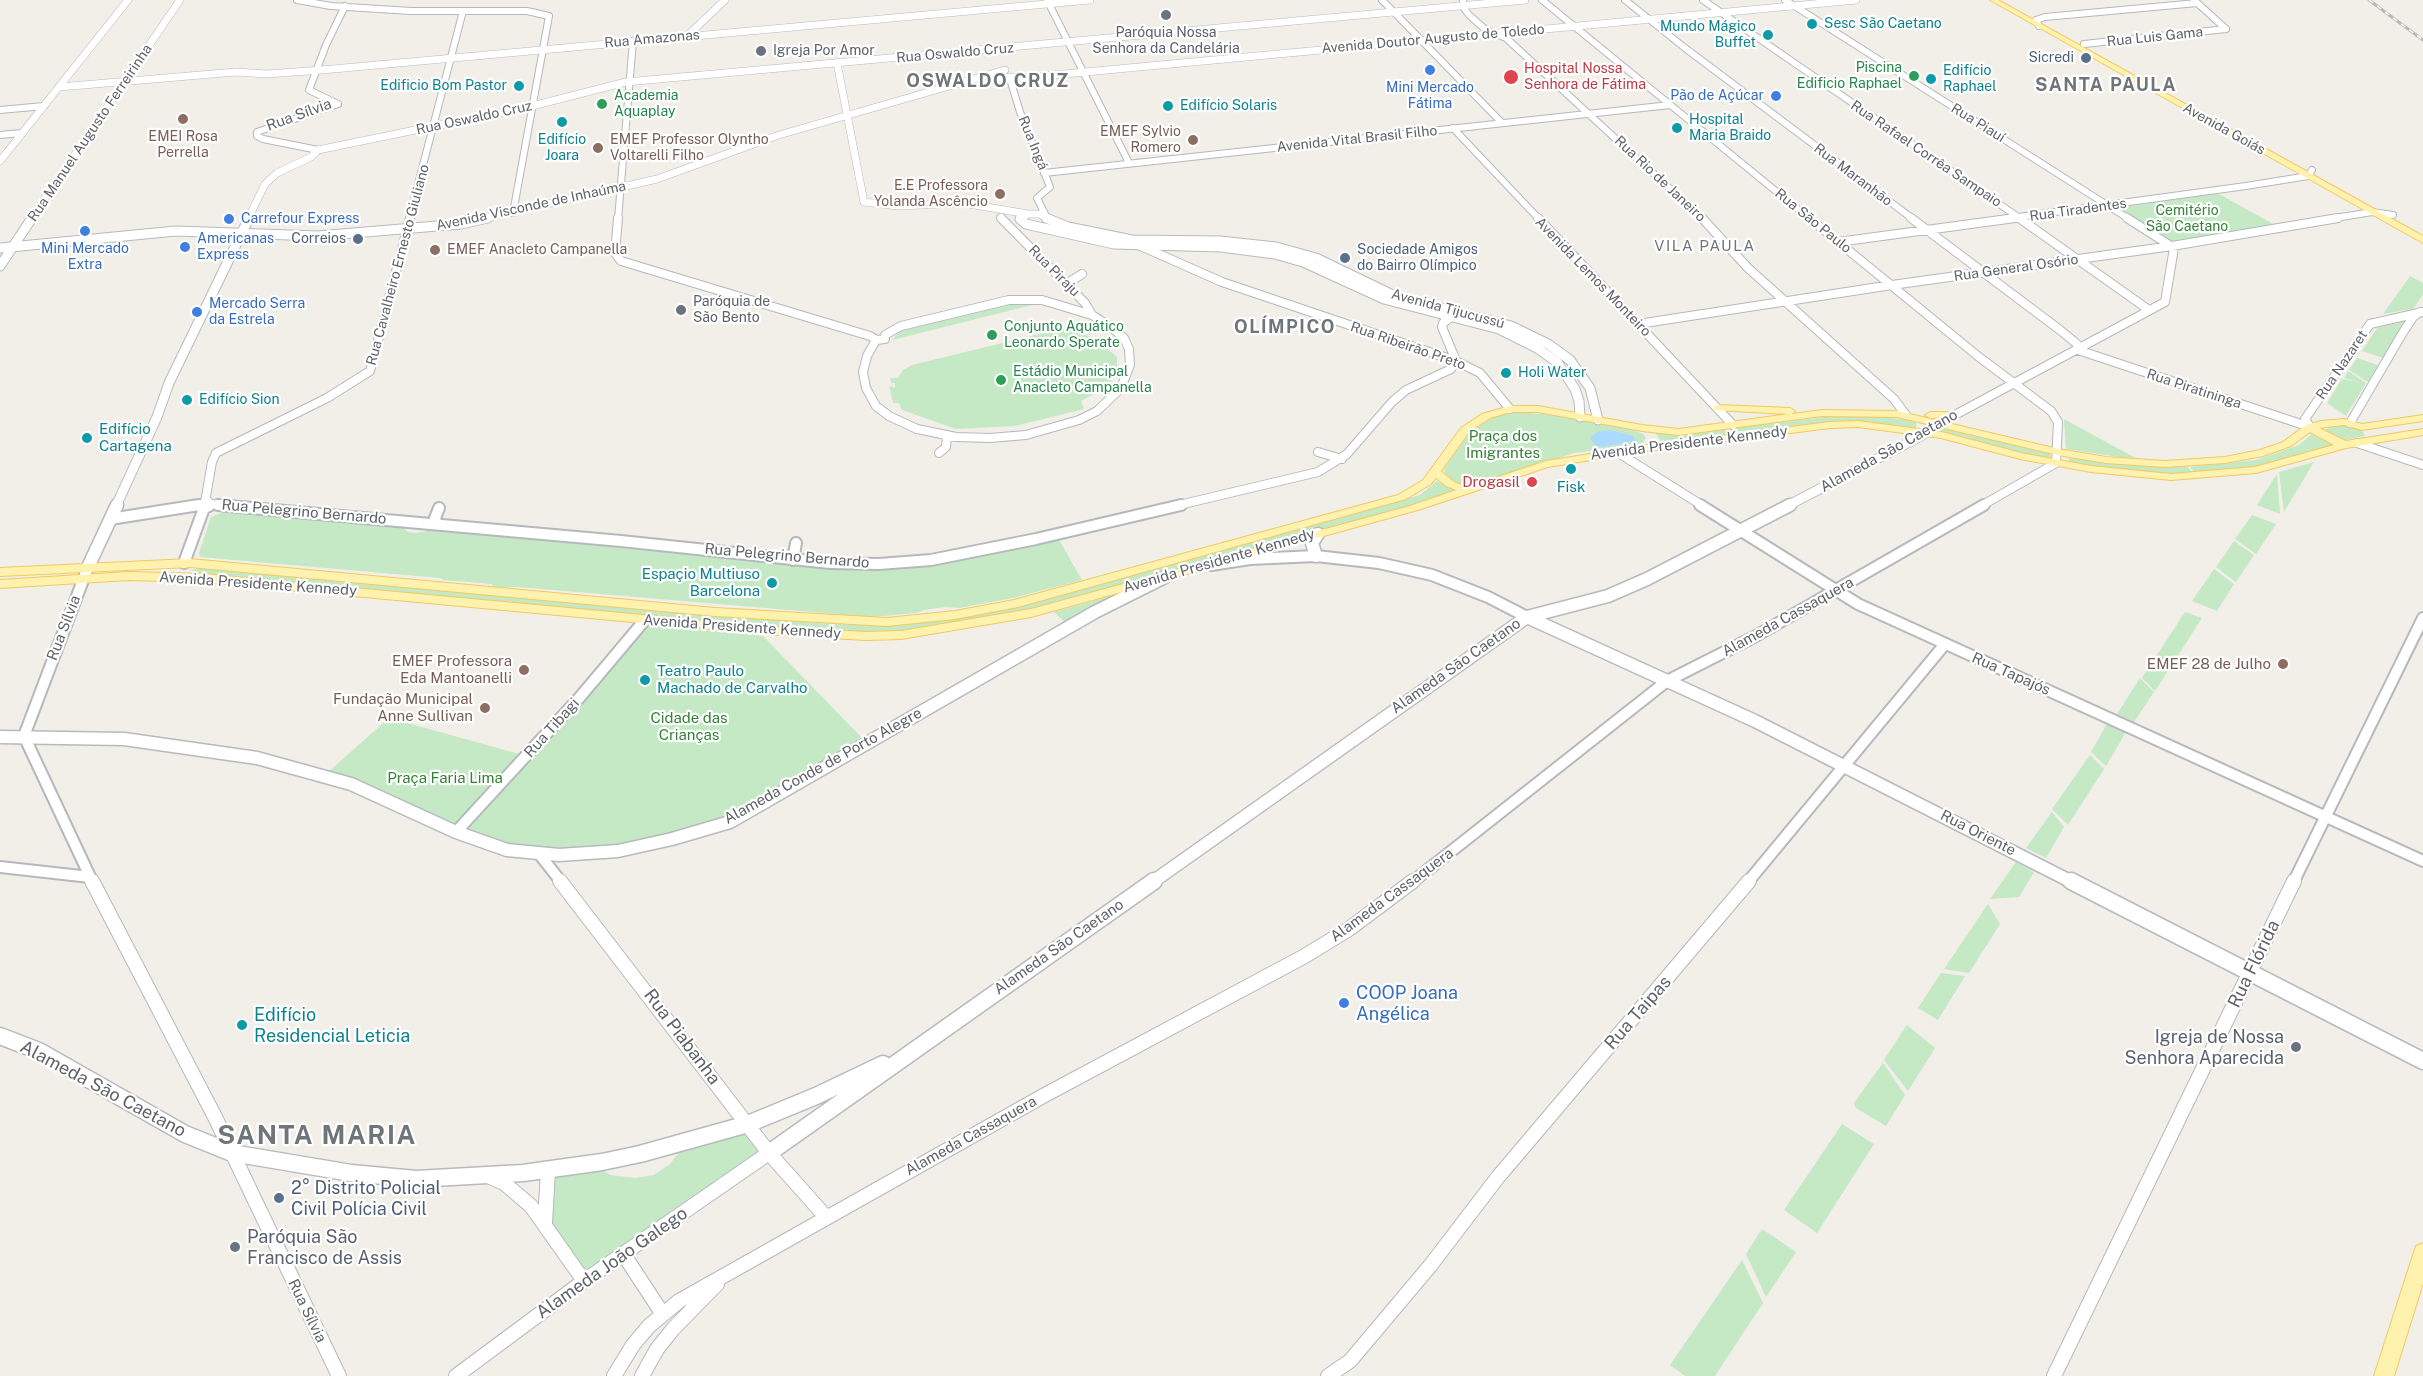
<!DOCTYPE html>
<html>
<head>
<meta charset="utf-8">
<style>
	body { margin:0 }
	canvas { display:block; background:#f1efe8 }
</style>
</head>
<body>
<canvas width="2423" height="1376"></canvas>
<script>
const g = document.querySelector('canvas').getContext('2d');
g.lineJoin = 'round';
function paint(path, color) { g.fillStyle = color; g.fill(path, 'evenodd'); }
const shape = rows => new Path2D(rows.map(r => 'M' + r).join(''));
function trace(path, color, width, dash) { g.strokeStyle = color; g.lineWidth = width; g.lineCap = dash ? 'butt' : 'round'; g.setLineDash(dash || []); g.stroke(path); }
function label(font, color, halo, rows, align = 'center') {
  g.font = font + ' "Public Sans",sans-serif'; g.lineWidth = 4.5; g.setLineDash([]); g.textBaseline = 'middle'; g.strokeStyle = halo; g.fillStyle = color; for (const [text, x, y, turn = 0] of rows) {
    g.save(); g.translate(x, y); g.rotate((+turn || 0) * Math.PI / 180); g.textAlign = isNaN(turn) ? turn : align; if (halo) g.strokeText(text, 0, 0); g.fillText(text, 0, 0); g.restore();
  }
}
paint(shape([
	[2217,193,2277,226,2173,243,2118,208],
	[2410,276,2423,283,2423,295,2413,309,2383,314],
	[1011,301,1036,304,892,340,905,326],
	[2406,321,2383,358,2362,351,2377,328],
	[1060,329,1077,331,1097,340,1117,357,1117,369,1109,386,1081,401,1084,409,1015,426,956,429,911,413,902,410,899,403,893,403,889,386,895,388,895,383,891,383,890,378,898,378,903,370,912,365],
	[2357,358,2378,365,2368,382,2349,370],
	[2348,371,2366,383,2346,416,2327,403,2342,379,2362,383,2344,378],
	[1517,412,1554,415,1632,430,1643,434,1646,438,1642,444,1574,453,1478,485,1459,484,1446,476,1444,469,1470,432,1478,424,1502,414],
	[1842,415,1875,416,1916,421,1916,428,1853,420,1659,445,1660,440,1654,431,1684,434],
	[2064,419,2139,460,2066,449],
	[2347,425,2362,430,2365,436,2344,440,2335,438,2324,431,2330,427],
	[1941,426,2050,454,2051,461,1937,432],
	[2312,434,2334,446,2261,467,2196,474,2190,467,2256,460,2299,445],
	[2069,458,2114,464,2188,467,2193,474,2169,474,2069,464],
	[2314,462,2284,512,2279,472],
	[2277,474,2280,514,2257,505],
	[1437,481,1455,491,1426,502,1012,616,871,634,832,632,836,623,873,626,932,620,1020,605,1420,495],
	[228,510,402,527,408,532,415,533,434,530,836,569,896,569,949,563,1059,540,1082,580,1013,598,959,608,946,607,924,610,916,613,872,617,518,587,494,588,492,584,444,580,440,578,200,557,199,553,211,517],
	[2252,515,2276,524,2256,554,2235,539],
	[2234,541,2254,555,2236,582,2216,567],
	[204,568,776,620,832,624,829,632,652,617,195,573,191,570],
	[2214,569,2234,584,2217,611,2192,601],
	[1133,590,1070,627,1054,612],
	[2185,612,2202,618,2155,691,2142,678],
	[648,625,763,636,863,739,743,810,710,823,633,846,534,852,462,832],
	[2140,678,2154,692,2134,722,2117,714],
	[389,718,523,755,457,831,327,773],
	[2107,724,2126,732,2106,766,2091,752],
	[2090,755,2104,769,2068,825,2052,809],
	[2052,812,2064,827,2046,858,2026,848],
	[2016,862,2034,872,2019,897,1990,899],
	[1988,904,2000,924,1969,973,1944,969],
	[1941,973,1965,976,1938,1020,1918,1008],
	[1907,1025,1935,1048,1908,1091,1884,1060],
	[1883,1063,1905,1095,1886,1126,1856,1108,1854,1103],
	[1842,1124,1874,1144,1817,1233,1784,1210],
	[746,1128,764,1152,585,1274,550,1224,551,1173,596,1165,610,1175,635,1178,654,1175,670,1164,684,1146],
	[1762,1229,1796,1252,1766,1297,1746,1254],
	[1742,1260,1763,1303,1715,1376,1685,1376,1670,1365]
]), '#c5e8c5');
paint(shape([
	[1609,430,1633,436,1636,441,1602,447,1595,445,1590,438,1598,432]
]), '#aadaff');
const tertiaryFar3 = shape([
	[297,0,331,6,411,11,527,11,549,16,513,213],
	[1047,0,1129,163],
	[1382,0,1502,123],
	[1463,0,1464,8,1469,15,1486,30,1506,38,1703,219],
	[1542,0,1810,219],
	[1625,0,1685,48,1913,219],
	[1703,0,2021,219],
	[1785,0,2129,219],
	[2194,0,2226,29],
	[2039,26,2036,20,2045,17,2197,3],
	[2084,44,2226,29],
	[1010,79,1020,112,1050,187,1037,198,1046,216],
	[338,104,309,90,326,45,345,6],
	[0,110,44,106],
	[1453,128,1539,219],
	[0,135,22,133],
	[318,150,263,139,257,136,257,132,338,104],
	[1044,173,1670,105],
	[1001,217,1002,219],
	[409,219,463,11],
	[618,219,633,41],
	[2004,219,2246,186,2308,176,2312,170],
	[2329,219,2372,212,2393,215]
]);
const tertiaryFar2 = shape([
	[618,218,615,253,621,261,870,336,876,340],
	[1001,218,1085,303,1092,315],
	[1538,218,1733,425],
	[1702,218,1748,268,1894,399,1906,415],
	[1809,218,1979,357,2051,411,2058,422,2056,463,1981,506],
	[1911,218,2060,330,2077,344,2078,350],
	[2019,218,2149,310],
	[1838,242,2015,218],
	[1134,243,1222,282,1456,361,1480,373,1510,409],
	[1066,284,1082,274],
	[1009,300,1042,300,1092,315,1112,328,1124,338,1129,349,1130,365,1121,388,1097,411,1079,420,1026,435,990,438,956,437,917,429,889,416,876,406,866,388,863,372,867,356,876,340,885,339,885,335,901,326,1009,300],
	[1451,317,1443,323,1442,327,1456,361],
	[1638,324,1892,285,2172,246,2338,218],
	[2078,350,2310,427],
	[1940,423,2165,302,2174,248,2127,218],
	[2350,423,2402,334,2413,317,2420,312],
	[2310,427,2305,419,2370,324,2423,312],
	[2357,443,2423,465],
	[1318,452,1342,459],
	[1617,452,1703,506],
	[939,453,946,447,947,436],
	[205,502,212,462,216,453,327,398,370,371,410,218],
	[192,506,199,505],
	[201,506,199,505,208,501,211,504,234,506],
	[1175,506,1318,472,1347,454,1392,402,1406,390,1451,369,1456,361]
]);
const tertiaryFar1 = shape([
	[200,505,204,508],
	[218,505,621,541,830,563,879,564,931,560,1036,539,1181,505],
	[1700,505,1858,604,2423,861],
	[110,519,199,505],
	[437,524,435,518,439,508],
	[793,560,796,543],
	[184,563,204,508,209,506],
	[1211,565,1250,559,1316,556,1379,563,1432,575,1488,597,1527,617],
	[88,567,24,736,93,883],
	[456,832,580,697,644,621],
	[540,855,562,883],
	[0,867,90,877],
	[1411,883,1667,681,1754,637,1984,505],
	[1747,883,1945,644],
	[2293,883,2423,618]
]);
const tertiary = shape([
	[92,881,215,1117,339,1376],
	[560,881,769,1153,826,1217],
	[488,1176,504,1183,531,1206,584,1281],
	[545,1223,548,1170],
	[624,1255,662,1313],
	[456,1376,584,1281,769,1153],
	[614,1376,633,1345,649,1326,679,1301,1043,1096,1303,957,1349,929,1413,881],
	[642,1376,657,1349,673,1329,717,1284],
	[1328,1376,1350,1361,1430,1266,1498,1177,1749,881],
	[2054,1376,2294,881]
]);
const secondaryFar3 = shape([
	[687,36,725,0],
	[837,63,864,202],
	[994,78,1032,77,1856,0],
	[59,87,236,72,267,74,322,70,1090,0],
	[0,161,128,0],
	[864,202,898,206,963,203,1028,214],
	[31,219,180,0],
	[248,219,265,184,277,173,311,157,318,150,532,106,626,82,1525,0],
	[482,219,657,179,779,135,1005,70],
	[1020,219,1028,214,1040,214,1048,219]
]);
const secondaryFar2 = shape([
	[1022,218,1020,219,1026,224,1114,244,1221,247,1275,254,1303,262,1384,299,1499,329,1537,348,1557,362,1575,389,1579,401,1580,417],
	[1046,218,1068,227,1132,240,1220,241,1276,247,1316,258,1397,297,1511,326,1548,344,1570,360,1590,388,1598,420],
	[0,248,176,231,318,236,461,224,488,218],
	[0,266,32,218],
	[116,506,157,417,169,383,249,218],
	[1787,506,1919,437,1940,423]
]);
const secondaryFar1 = shape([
	[1316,556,1312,543,1318,534],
	[88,567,117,505],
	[1527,617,1755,721,2074,883],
	[0,737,124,739,257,758,351,784,456,832,507,850,559,855,618,851,672,839,730,822,1095,612,1165,577],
	[1151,883,1527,617,1608,596,1647,579,1790,505]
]);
const secondary = shape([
	[2071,881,2423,1061],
	[0,1036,39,1051,185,1134,232,1153,351,1173,416,1179,523,1173,602,1162,640,1154,748,1124,816,1096,883,1064],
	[769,1153,1154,881]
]);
const primary = shape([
	[1990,0,1998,0,2423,236,2423,243,1990,0],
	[1718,405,1790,408,1795,411,1792,414,1822,410,1897,411,2058,449,2106,457,2165,461,2225,457,2260,450,2283,442,2306,425,2321,421,2344,419,2362,424,2423,415,2423,421,2362,430,2344,425,2319,428,2346,441,2423,429,2423,435,2346,448,2256,473,2171,480,2091,472,2020,459,1941,438,1858,427,1830,428,1647,451,1548,467,1418,510,1031,617,901,639,866,640,761,634,203,582,128,580,0,588,0,580,128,572,203,574,761,626,866,632,901,631,1031,609,1410,506,1456,490,1446,486,1436,478,1431,484,1406,499,1018,607,955,619,887,626,715,616,190,567,0,576,0,568,190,559,715,608,887,618,955,611,1014,600,1398,495,1423,480,1461,428,1482,414,1510,406,1538,406,1642,425,1679,429,1789,414,1714,410,1714,406,1718,405],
	[1511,412,1538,412,1642,431,1679,435,1822,416,1897,417,2058,455,2106,463,2165,467,2225,463,2263,456,2291,446,2310,432,2334,445,2255,467,2171,474,2091,466,2021,453,1942,432,1858,421,1830,422,1647,445,1546,461,1467,487,1454,482,1441,471,1469,432,1490,418,1511,412],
	[1955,412,1959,413,1959,417,1930,418,1925,415,1930,412,1955,412],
	[2423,1243,2423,1283,2394,1376,2374,1376,2414,1252,2416,1246,2423,1243]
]);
trace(tertiaryFar3, '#b5b8bc', 8);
trace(tertiaryFar2, '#b5b8bc', 10);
trace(tertiaryFar1, '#b5b8bc', 14);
trace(tertiary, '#b5b8bc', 16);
trace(secondaryFar3, '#b6babf', 8);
trace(secondaryFar2, '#b6babf', 11);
trace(secondaryFar1, '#b6babf', 15);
trace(secondary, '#b6babf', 19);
trace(primary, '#f2c960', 2);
trace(tertiaryFar3, '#fff', 6);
trace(tertiaryFar2, '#fff', 8);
trace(tertiaryFar1, '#fff', 10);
trace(tertiary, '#fff', 14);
trace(secondaryFar3, '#fff', 7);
trace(secondaryFar2, '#fff', 9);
trace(secondaryFar1, '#fff', 12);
trace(secondary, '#fff', 16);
paint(primary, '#fff2af');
const rail = shape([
	[2369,0,2423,40]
]);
trace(rail, '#b6b7b8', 3);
trace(rail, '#fff', 1.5, [5]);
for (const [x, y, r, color] of [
	[1166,15,6,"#6b7280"],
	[1812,24,6,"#0f9aa8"],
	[1768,35,6,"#0f9aa8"],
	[761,51,6,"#6b7280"],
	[2086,58,6,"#5c6f8a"],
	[1430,70,6,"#3f7fe0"],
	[1914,76,6,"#2e9e5b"],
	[1511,77,8,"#e0444e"],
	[1931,79,6,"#0f9aa8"],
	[519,86,6,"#0f9aa8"],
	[1776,96,6,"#3f7fe0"],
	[602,104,6,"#2e9e5b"],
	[1168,106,6,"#0f9aa8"],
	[183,119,6,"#8d6e63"],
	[562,122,6,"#0f9aa8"],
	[1677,128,6,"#0f9aa8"],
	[1193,140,6,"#8d6e63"],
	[598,148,6,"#8d6e63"],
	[1000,194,6,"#8d6e63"],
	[229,219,6,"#3f7fe0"],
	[85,231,6,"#3f7fe0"],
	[358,239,6,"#5c6f8a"],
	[185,247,6,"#3f7fe0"],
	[435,250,6,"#8d6e63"],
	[1345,258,6,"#5c6f8a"],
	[681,310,6,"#6b7280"],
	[197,312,6,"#3f7fe0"],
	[992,335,6,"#2e9e5b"],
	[1506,373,6,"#0f9aa8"],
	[1001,380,6,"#2e9e5b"],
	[187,400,6,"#0f9aa8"],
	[87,438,6,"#0f9aa8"],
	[1571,469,6,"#0f9aa8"],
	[1532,482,6,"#e0444e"],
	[772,583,6,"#0f9aa8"],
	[2283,664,6,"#8d6e63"],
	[524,670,6,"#8d6e63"],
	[645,680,6,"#0f9aa8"],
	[485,708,6,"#8d6e63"],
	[1344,1003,6,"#3f7fe0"],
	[242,1025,6,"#0f9aa8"],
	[2296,1047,6,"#6b7280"],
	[279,1198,6,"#5c6f8a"],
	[235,1247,6,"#6b7280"]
]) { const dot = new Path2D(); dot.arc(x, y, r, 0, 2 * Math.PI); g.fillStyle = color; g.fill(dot); trace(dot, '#fff', 2); }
label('14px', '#0d838f', '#fff', [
	["Sesc São Caetano",1824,24],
	["Mundo Mágico",1756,27,"right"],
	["Buffet",1756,43,"right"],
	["Edifício",1943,71],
	["Raphael",1943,87],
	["Edificio Bom Pastor",507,86,"right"],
	["Edifício Solaris",1180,106],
	["Hospital",1689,120],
	["Maria Braido",1689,136],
	["Edifício",562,140,"center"],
	["Joara",562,156,"center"],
	["Holi Water",1518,373],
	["Edifício Sion",199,400]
], 'left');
label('14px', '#5b616d', '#fff', [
	["Paróquia Nossa",1166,33,"center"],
	["Senhora da Candelária",1166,49,"center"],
	["Igreja Por Amor",773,51],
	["Paróquia de",693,302],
	["São Bento",693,318]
], 'left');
label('14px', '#5f6368', '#fff', [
	["Rua Luis Gama",2155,37,-6],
	["Rua Amazonas",652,39,-5],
	["Avenida Doutor Augusto de Toledo",1433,39,-5],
	["Rua Oswaldo Cruz",955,53,-5],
	["Rua Oswaldo Cruz",474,118,-12],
	["Rua Piauí",1978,123,32],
	["Avenida Goiás",2224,129,29],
	["Rua Manuel Augusto Ferreirinha",90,133,-56],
	["Avenida Vital Brasil Filho",1357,139,-6],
	["Rua Ingá",1033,143,68],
	["Rua Rafael Corrêa Sampaio",1926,154,34],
	["Rua Maranhão",1853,175,37],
	["Rua Rio de Janeiro",1660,179,43],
	["Avenida Visconde de Inhaúma",531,206,-12],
	["Rua Tiradentes",2078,210,-8],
	["Rua São Paulo",1813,221,39],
	["Rua Cavalheiro Ernesto Giuliano",398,265,-75],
	["Rua General Osório",2016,268,-8],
	["Rua Piraju",1054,271,45],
	["Avenida Lemos Monteiro",1593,277,46],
	["Avenida Tijucussú",1448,309,15],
	["Rua Ribeirão Preto",1408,346,19],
	["Rua Nazaret",2342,365,-56],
	["Rua Piratininga",2194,389,18]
]);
label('14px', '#4e5e75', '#fff', [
	["Sicredi",2074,58],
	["Correios",346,239],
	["Sociedade Amigos",1357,250,"left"],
	["do Bairro Olímpico",1357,266,"left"]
], 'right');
label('14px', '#27864d', '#fff', [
	["Piscina",1902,68,"right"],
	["Edificio Raphael",1902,84,"right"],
	["Academia",614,96],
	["Aquaplay",614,112],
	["Conjunto Aquático",1004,327],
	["Leonardo Sperate",1004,343],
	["Estádio Municipal",1013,372],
	["Anacleto Campanella",1013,388]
], 'left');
label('14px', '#be3a42', '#fff', [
	["Hospital Nossa",1524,69],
	["Senhora de Fátima",1524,85]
], 'left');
label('14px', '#366cbe', '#fff', [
	["Mini Mercado",1430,88,"center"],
	["Fátima",1430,104,"center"],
	["Pão de Açúcar",1764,96,"right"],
	["Carrefour Express",241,219],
	["Americanas",197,239],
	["Express",197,255],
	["Mini Mercado",85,249,"center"],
	["Extra",85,265,"center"],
	["Mercado Serra",209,304],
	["da Estrela",209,320]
], 'left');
label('14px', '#785e54', '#fff', [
	["EMEF Sylvio",1181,132],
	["Romero",1181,148],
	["EMEI Rosa",183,137,"center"],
	["Perrella",183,153,"center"],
	["EMEF Professor Olyntho",610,140,"left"],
	["Voltarelli Filho",610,156,"left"],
	["E.E Professora",988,186],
	["Yolanda Ascêncio",988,202],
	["EMEF Anacleto Campanella",447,250,"left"]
], 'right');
label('14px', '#348238', '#fff', [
	["Cemitério",2187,211],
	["São Caetano",2187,227]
]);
label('15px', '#5f6368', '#fff', [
	["Rua Sílvia",299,115,-20],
	["Avenida Presidente Kennedy",1689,443,-7],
	["Alameda São Caetano",1889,451,-29],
	["Rua Pelegrino Bernardo",304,512,5],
	["Rua Pelegrino Bernardo",787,556,5],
	["Avenida Presidente Kennedy",1219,561,-16],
	["Avenida Presidente Kennedy",258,584,4],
	["Alameda Cassaquera",1788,617,-29],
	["Avenida Presidente Kennedy",742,627,4],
	["Rua Sílvia",64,628,-69],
	["Alameda São Caetano",1456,666,-35],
	["Rua Tapajós",2011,674,24],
	["Rua Tibagi",552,728,-48],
	["Alameda Conde de Porto Alegre",823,766,-29],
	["Rua Oriente",1978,833,27],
	["Alameda Cassaquera",1392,895,-36],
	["Alameda São Caetano",1059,947,-35],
	["Alameda Cassaquera",971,1136,-29],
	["Rua Sílvia",307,1311,64]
]);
g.letterSpacing = '1.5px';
label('15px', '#70757a', '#fff', [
	["VILA PAULA",1705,246]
]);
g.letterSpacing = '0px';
label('15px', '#0d838f', '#fff', [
	["Edifício",99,429],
	["Cartagena",99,446],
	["Fisk",1571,487,"center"],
	["Espaçio Multiuso",760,574,"right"],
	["Barcelona",760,591,"right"],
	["Teatro Paulo",657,671],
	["Machado de Carvalho",657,688]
], 'left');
label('15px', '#348238', '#fff', [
	["Praça dos",1503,436],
	["Imigrantes",1503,453],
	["Cidade das",689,718],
	["Crianças",689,735],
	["Praça Faria Lima",445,778]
]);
label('15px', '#be3a42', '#fff', [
	["Drogasil",1520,482]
], 'right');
label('15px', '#785e54', '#fff', [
	["EMEF Professora",512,661],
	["Eda Mantoanelli",512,678],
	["EMEF 28 de Julho",2271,664],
	["Fundação Municipal",473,699],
	["Anne Sullivan",473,716]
], 'right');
g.letterSpacing = '1.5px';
label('bold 18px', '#70757a', '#fff', [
	["OSWALDO CRUZ",988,81],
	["SANTA PAULA",2106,85],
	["OLÍMPICO",1285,327]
]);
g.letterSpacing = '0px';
label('18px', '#5f6368', '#fff', [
	["Rua Flórida",2254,964,-64],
	["Rua Taipas",1638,1013,-49],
	["Rua Piabanha",682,1037,53],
	["Alameda São Caetano",103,1089,28],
	["Alameda João Galego",612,1263,-35]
]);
label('18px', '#366cbe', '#fff', [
	["COOP Joana",1356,993],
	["Angélica",1356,1014]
], 'left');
label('18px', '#0d838f', '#fff', [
	["Edifício",254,1015],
	["Residencial Leticia",254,1036]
], 'left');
label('18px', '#5b616d', '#fff', [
	["Igreja de Nossa",2284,1037],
	["Senhora Aparecida",2284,1058],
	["Paróquia São",247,1237,"left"],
	["Francisco de Assis",247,1258,"left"]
], 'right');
label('18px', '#4e5e75', '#fff', [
	["2° Distrito Policial",291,1188],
	["Civil Polícia Civil",291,1209]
], 'left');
g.letterSpacing = '1.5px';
label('bold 26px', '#70757a', '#fff', [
	["SANTA MARIA",317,1136]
]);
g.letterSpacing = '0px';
</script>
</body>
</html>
